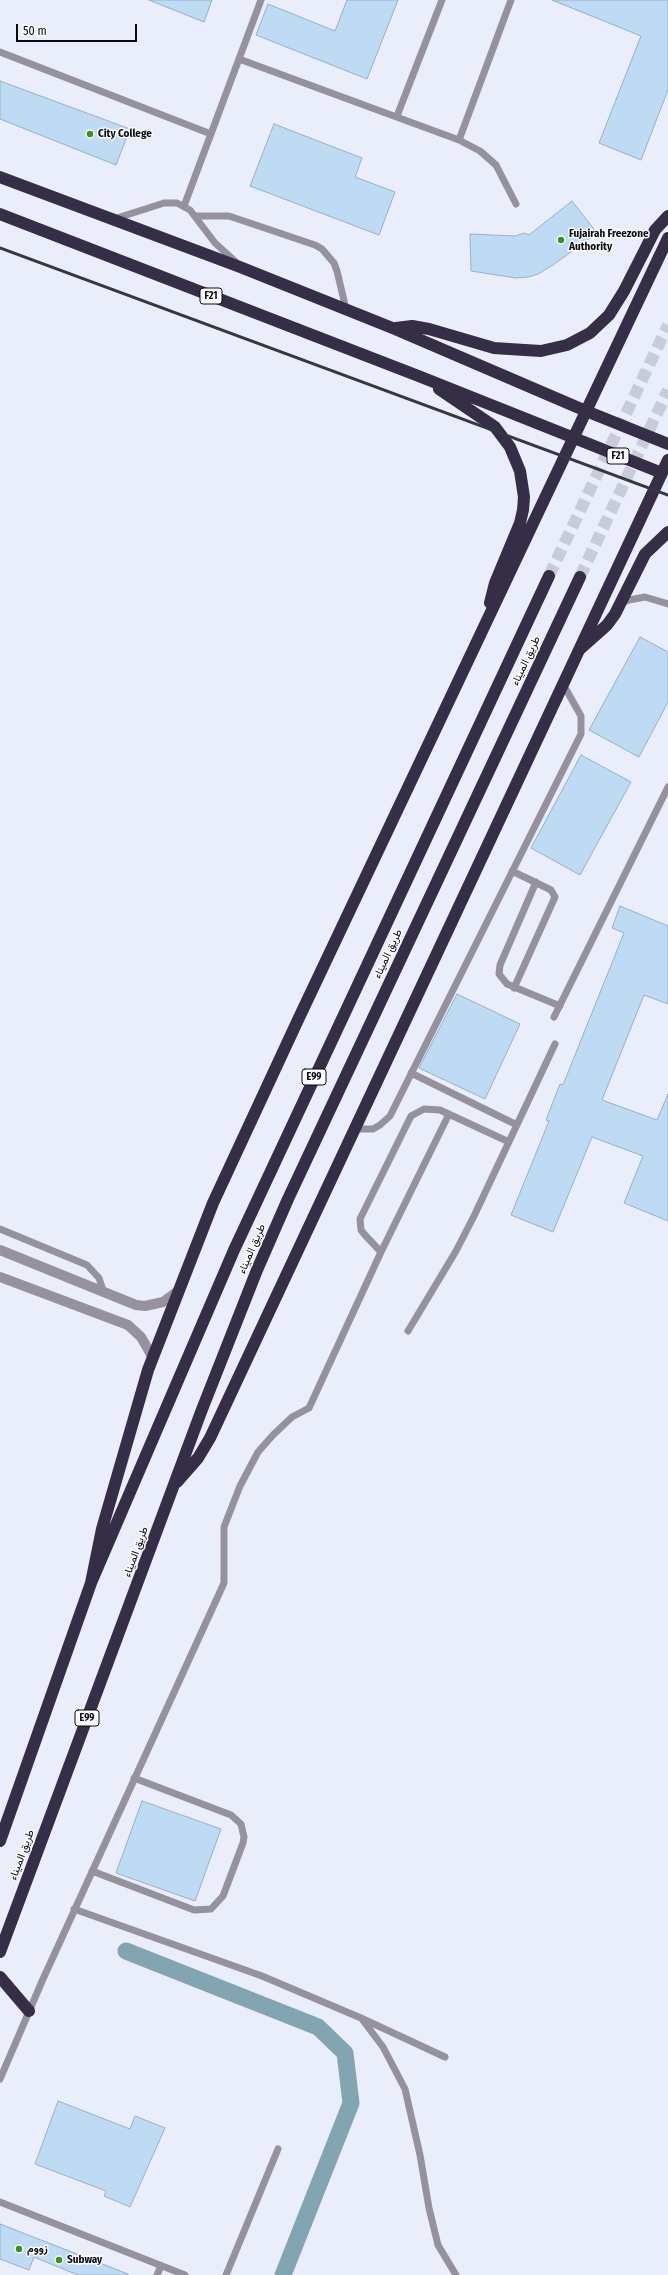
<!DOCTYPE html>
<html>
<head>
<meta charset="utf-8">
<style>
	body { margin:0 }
	#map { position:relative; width:668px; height:2275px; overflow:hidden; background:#eaeefb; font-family:"Fira Sans Condensed",sans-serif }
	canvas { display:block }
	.scale { position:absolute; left:16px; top:24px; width:121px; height:18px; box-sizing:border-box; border:2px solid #090b15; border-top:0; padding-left:5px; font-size:12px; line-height:14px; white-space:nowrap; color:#090b15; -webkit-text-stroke:3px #fbfbfb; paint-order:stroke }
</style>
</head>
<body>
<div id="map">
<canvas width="668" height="2275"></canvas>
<div class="scale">50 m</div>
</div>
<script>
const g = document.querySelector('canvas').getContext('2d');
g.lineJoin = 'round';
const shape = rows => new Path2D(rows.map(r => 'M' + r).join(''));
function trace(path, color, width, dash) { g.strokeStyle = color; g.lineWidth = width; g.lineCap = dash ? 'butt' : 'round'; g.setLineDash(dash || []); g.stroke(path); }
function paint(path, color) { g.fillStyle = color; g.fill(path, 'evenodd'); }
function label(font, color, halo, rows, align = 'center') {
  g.font = font + ' "Fira Sans Condensed",Vazirmatn,sans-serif'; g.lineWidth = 3; g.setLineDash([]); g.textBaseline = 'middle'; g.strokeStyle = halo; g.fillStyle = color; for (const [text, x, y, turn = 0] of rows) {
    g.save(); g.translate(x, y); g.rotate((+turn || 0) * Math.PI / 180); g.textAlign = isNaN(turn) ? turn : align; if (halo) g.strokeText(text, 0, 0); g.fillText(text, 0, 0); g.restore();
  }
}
trace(shape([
	[126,1951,318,2027,345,2053,351,2103,283,2275]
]), '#82a5b1', 17);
const building = shape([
	[149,0,212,0,204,22,149,0],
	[347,0,398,0,367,79,256,35,268,4,335,31,347,0],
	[552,0,668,0,668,90,641,160,599,143,641,36,552,0],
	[0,81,130,129,116,165,0,119,0,81],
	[274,124,362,158,355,177,395,192,379,235,250,186,274,124],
	[572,201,597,233,553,265,538,274,528,277,516,278,471,271,470,234,515,236,524,233,529,235,572,201],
	[640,637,668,652,668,702,639,757,589,730,640,637],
	[581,755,631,782,580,875,531,848,581,755],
	[620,906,668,926,668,1004,644,995,602,1100,657,1120,668,1094,668,1221,624,1203,643,1156,592,1137,553,1232,511,1215,549,1121,546,1120,560,1084,563,1085,624,933,612,928,620,906],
	[457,994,520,1024,485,1099,419,1068,457,994],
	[142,1801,221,1829,195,1901,116,1873,142,1801],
	[58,2101,130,2129,135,2116,165,2128,130,2207,104,2196,106,2191,35,2164,58,2101],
	[0,2224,128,2274,128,2275,78,2275,34,2257,29,2270,0,2259,0,2224]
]);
paint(building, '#bfdbf4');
trace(building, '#95afc7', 1);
trace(shape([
	[549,576,668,325],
	[580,577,668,390]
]), '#c8ccd8', 12, [12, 6]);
trace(shape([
	[0,52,211,134],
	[239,59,459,140,480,151,496,165,516,204],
	[397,116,442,0],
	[459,140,511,0],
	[184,206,261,0],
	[195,216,229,216,315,245,322,249,334,263,337,271,346,309],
	[114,219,164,203,177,203,190,210,215,243,236,262],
	[621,603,629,600,645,597,668,604],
	[512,871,551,890,555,897,514,988],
	[536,882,500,965,499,974,507,984,560,1006],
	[554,1017,668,787],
	[411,1073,517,1125],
	[354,1129,373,1129,380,1125,390,1116,581,734,581,716,563,684],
	[0,1229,87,1265,99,1278,104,1293],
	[381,1252,365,1235,361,1230,360,1219,411,1116,424,1109,440,1110,509,1142],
	[408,1331,456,1251,474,1216,555,1044],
	[92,1871,194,1910,211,1909,223,1896,243,1843,244,1837,241,1824,231,1815,134,1778],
	[74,1909,262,1976,361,2018,445,2057],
	[362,2019,383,2047,405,2089,420,2155,429,2208,438,2245,456,2275],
	[0,2079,43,1979,224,1583,224,1527,240,1486,258,1452,273,1435,292,1417,309,1408,381,1252,449,1114],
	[0,2202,185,2275],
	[157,2275,161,2266],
	[226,2275,278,2149]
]), '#95919f', 7);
trace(shape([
	[0,1250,136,1305,145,1306,163,1302,178,1291],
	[0,1277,128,1325,141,1337,153,1358]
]), '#95919f', 10);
trace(shape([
	[0,177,240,267,395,329,586,411,668,444],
	[0,214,421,377,662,473],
	[396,328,412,326,429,329,494,348,509,349,541,351,567,345,590,333,609,315,624,291,655,230,668,216],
	[439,389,495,427,510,447,520,471,524,497,523,510,520,523,495,583,490,603],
	[580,649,607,625,615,614,645,554,668,532],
	[177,1482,198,1458,210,1438,668,460],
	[91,1583,102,1529,148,1370,213,1203,297,1022,668,238],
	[0,1841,91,1583,234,1250,549,576],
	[0,1952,201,1412,257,1270,288,1199,580,577],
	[0,1977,29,2011]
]), '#362d46', 12);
trace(shape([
	[0,248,668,495]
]), '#353842', 3);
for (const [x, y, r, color] of [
	[90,134,4,"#349619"],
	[561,240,4,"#349619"],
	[19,2249,4,"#349619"],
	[59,2260,4,"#349619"]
]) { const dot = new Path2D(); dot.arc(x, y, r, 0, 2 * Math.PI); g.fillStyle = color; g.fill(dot); trace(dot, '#fbfbfb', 1.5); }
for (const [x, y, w] of [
	[211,296,22],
	[618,456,22],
	[314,1077,24],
	[87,1718,24]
]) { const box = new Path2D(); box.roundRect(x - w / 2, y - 8, w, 16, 3); g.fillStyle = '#fbfbfb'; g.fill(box); trace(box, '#090b15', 1); }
label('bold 10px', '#090b15', null, [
	["F21",211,296],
	["F21",618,456],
	["E99",314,1077],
	["E99",87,1718]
]);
label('bold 11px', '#090b15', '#fbfbfb', [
	["City College",98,134],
	["Fujairah Freezone",569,234],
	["Authority",569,247],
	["زووم",27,2249],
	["Subway",67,2260]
], 'left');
label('11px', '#090b15', '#fbfbfb', [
	["طريق الميناء",526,661,-65],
	["طريق الميناء",388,954,-65],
	["طريق الميناء",252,1249,-67],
	["طريق الميناء",136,1552,-70],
	["طريق الميناء",22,1855,-70]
]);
</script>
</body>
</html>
